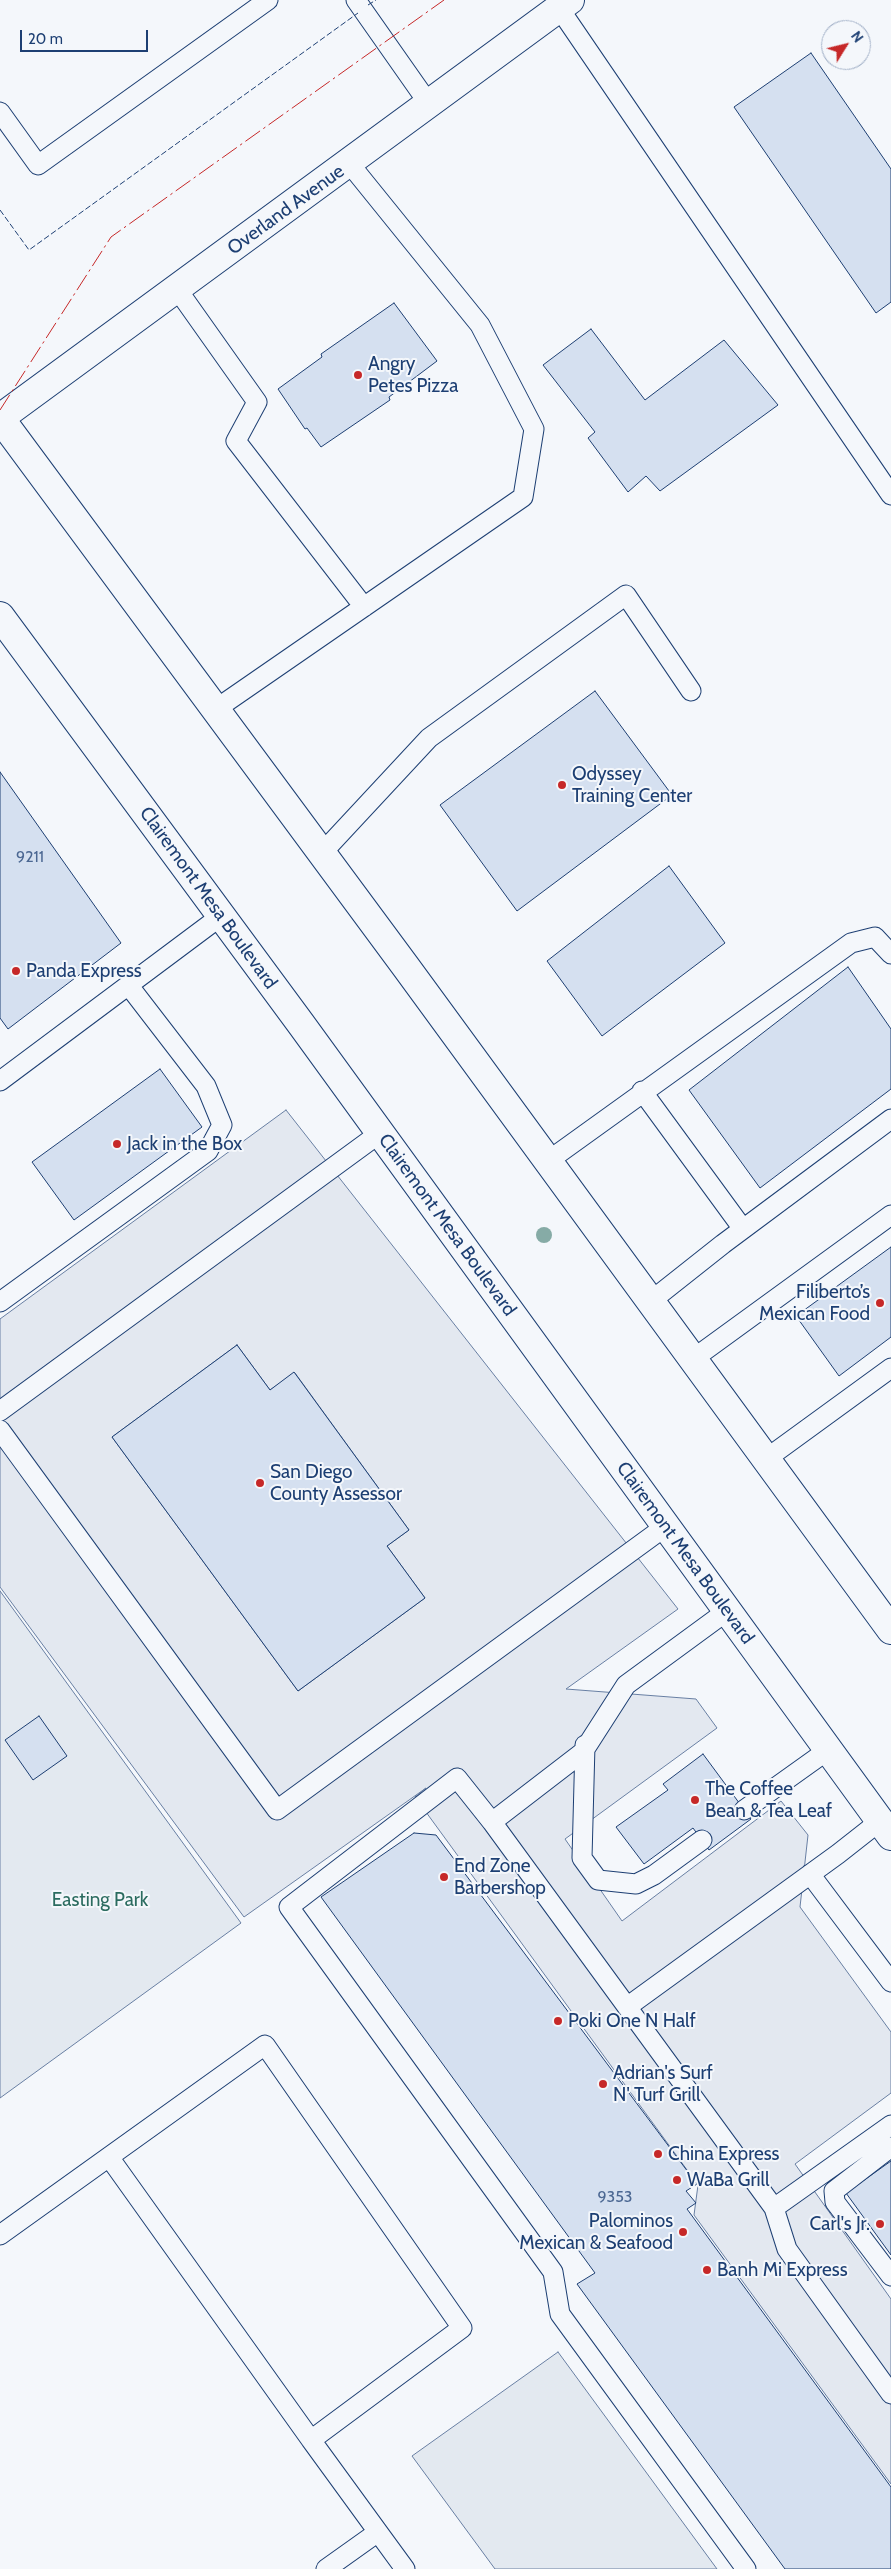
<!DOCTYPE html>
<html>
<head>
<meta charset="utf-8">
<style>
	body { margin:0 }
	#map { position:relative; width:891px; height:2569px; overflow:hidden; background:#f4f7fb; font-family:Cabin,sans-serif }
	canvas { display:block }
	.north { position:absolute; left:821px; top:20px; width:50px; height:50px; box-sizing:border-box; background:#f4f7fb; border:1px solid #9eadc5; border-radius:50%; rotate:54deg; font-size:14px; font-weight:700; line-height:20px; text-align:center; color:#1d3f73 }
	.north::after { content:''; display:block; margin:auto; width:18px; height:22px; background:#c62828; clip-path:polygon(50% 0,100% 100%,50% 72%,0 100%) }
	.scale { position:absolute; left:20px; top:30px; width:128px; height:22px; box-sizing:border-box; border:2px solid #1d3f73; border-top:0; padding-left:6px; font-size:15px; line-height:18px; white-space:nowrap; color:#1d3f73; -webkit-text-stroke:4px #f4f7fb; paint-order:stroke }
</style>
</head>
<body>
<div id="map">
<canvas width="891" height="2569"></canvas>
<div class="north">N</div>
<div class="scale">20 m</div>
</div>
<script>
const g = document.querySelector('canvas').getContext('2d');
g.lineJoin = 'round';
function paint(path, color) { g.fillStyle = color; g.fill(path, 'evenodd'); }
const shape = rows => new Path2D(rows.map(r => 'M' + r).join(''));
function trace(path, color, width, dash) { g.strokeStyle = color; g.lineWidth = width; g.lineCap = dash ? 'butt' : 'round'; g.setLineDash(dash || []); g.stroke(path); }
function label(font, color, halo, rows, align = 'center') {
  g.font = font + ' Cabin,sans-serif'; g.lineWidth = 4; g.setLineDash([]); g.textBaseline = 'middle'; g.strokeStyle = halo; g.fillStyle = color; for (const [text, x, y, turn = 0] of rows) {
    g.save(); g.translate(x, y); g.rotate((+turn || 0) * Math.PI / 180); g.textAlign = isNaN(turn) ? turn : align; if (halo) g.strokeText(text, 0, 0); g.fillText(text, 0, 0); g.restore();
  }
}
const green = shape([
	[0,1591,241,1923,0,2098,0,1591],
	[558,2352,717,2569,495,2569,412,2456,558,2352]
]);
paint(green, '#e3e9f0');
trace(green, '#687fa3', 1);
const parking = shape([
	[286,1110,678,1609,566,1689,696,1699,717,1728,565,1839,622,1921,781,1801,808,1835,800,1907,891,2032,891,2093,795,2164,891,2299,891,2484,694,2215,698,2185,415,1797,426,1788,244,1917,0,1587,0,1319,286,1110],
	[237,1345,270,1390,295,1373,409,1530,387,1546,425,1598,298,1691,112,1437,237,1345]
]);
paint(parking, '#e3e8f0');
trace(parking, '#687fa3', 1);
const building = shape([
	[811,53,891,169,891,302,876,313,734,107,811,53],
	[394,303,437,361,389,397,390,400,321,447,307,428,305,429,278,389,322,357,321,354,394,303],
	[591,329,645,400,724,340,778,405,660,491,646,476,628,492,588,438,595,432,543,365,591,329],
	[595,691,672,795,517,911,440,805,595,691],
	[0,772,121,943,8,1029,0,1018,0,772],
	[669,866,725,943,602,1036,547,961,669,866],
	[848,967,891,1029,891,1089,760,1188,689,1090,848,967],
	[160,1069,202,1127,74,1220,32,1162,160,1069],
	[891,1247,891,1337,839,1376,796,1316,891,1247],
	[237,1345,270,1390,294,1372,409,1530,387,1546,425,1598,298,1691,112,1437,237,1345],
	[39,1716,67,1756,33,1780,5,1740,39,1716],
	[703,1754,751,1819,709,1850,693,1828,644,1864,616,1827,668,1790,663,1784,703,1754],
	[414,1833,436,1835,697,2184,686,2191,696,2203,687,2209,891,2487,891,2569,785,2569,577,2284,595,2273,321,1897,414,1833],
	[891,2161,891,2255,846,2193,891,2161]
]);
paint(building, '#d5e0f0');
trace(building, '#1d3f73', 1);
const lane = shape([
	[356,0,429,104],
	[559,8,891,495],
	[0,112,38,165,268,0],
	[177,289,257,402,236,441,364,607],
	[216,709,523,497,534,429,480,325,349,163],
	[322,853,429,738,626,595,691,691],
	[0,1081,221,916],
	[642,1091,743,1229],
	[548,1161,851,943,875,937,891,954],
	[651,1301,723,1244,891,1119],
	[0,1302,208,1151,222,1125,206,1086,129,986],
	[693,1359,891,1215],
	[0,1411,380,1133],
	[0,1430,277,1810,666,1526],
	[766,1459,891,1368],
	[727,1611,626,1685,583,1752,492,1822,774,2208,787,2249,891,2394],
	[585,1745,582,1858,598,1880,636,1884,654,1875,702,1840],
	[744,1810,828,1750],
	[492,1822,457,1778,289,1907,553,2272,560,2314,746,2569],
	[810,1874,891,1982],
	[627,2007,838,1854,880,1821],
	[891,2147,834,2191,835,2202,891,2276],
	[109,2157,311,2440],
	[774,2208,891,2125],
	[0,2235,265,2045,462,2328,311,2440,378,2532,326,2569],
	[378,2532,405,2569]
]);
const secondary = shape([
	[0,418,570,0]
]);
const primary = shape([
	[0,418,406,967,891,1630],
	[0,616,301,1024,891,1836]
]);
trace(lane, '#1d3f73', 21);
trace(secondary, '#1d3f73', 30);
trace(primary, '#1d3f73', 30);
trace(lane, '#f4f7fb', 19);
trace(secondary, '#f4f7fb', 28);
trace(primary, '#f4f7fb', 28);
trace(shape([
	[368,5,376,0],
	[0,210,29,250,358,13]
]), '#1d3f73', 1, [6, 2.5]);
trace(shape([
	[0,410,111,237,444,0]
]), '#c62828', 1, [18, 4, 2.5, 4]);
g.fillStyle = '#86aba6';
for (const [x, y] of [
	[544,1235]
]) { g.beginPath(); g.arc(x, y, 8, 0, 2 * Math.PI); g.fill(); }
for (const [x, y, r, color] of [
	[358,375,5,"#c62828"],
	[562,785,5,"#c62828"],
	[16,971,5,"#c62828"],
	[117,1144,5,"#c62828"],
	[880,1303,5,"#c62828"],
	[260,1483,5,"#c62828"],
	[695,1800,5,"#c62828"],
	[444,1877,5,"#c62828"],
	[558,2021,5,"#c62828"],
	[603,2084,5,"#c62828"],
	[658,2154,5,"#c62828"],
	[677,2180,5,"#c62828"],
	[880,2224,5,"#c62828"],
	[683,2232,5,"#c62828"],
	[707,2270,5,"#c62828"]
]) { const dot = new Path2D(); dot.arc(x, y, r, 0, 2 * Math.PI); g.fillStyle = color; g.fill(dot); trace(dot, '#f4f7fb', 2); }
label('16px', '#4b6792', null, [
	["9211",30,857],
	["9353",615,2197]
]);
label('19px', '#1d3f73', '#f4f7fb', [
	["Overland Avenue",286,210,-36],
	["Clairemont Mesa Boulevard",208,898,54],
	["Clairemont Mesa Boulevard",447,1225,54],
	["Clairemont Mesa Boulevard",685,1553,54]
]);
label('19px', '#1d3f73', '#f4f7fb', [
	["Angry",368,364],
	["Petes Pizza",368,386],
	["Odyssey",572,774],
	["Training Center",572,796],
	["Panda Express",26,971],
	["Jack in the Box",127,1144],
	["Filiberto’s",870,1292,"right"],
	["Mexican Food",870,1314,"right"],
	["San Diego",270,1472],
	["County Assessor",270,1494],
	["The Coffee",705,1789],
	["Bean & Tea Leaf",705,1811],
	["End Zone",454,1866],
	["Barbershop",454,1888],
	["Poki One N Half",568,2021],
	["Adrian's Surf",613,2073],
	["N' Turf Grill",613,2095],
	["China Express",668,2154],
	["WaBa Grill",687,2180],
	["Palominos",673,2221,"right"],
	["Mexican & Seafood",673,2243,"right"],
	["Carl's Jr.",870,2224,"right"],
	["Banh Mi Express",717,2270]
], 'left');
label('19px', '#2c6c60', '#f4f7fb', [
	["Easting Park",100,1900]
]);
</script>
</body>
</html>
